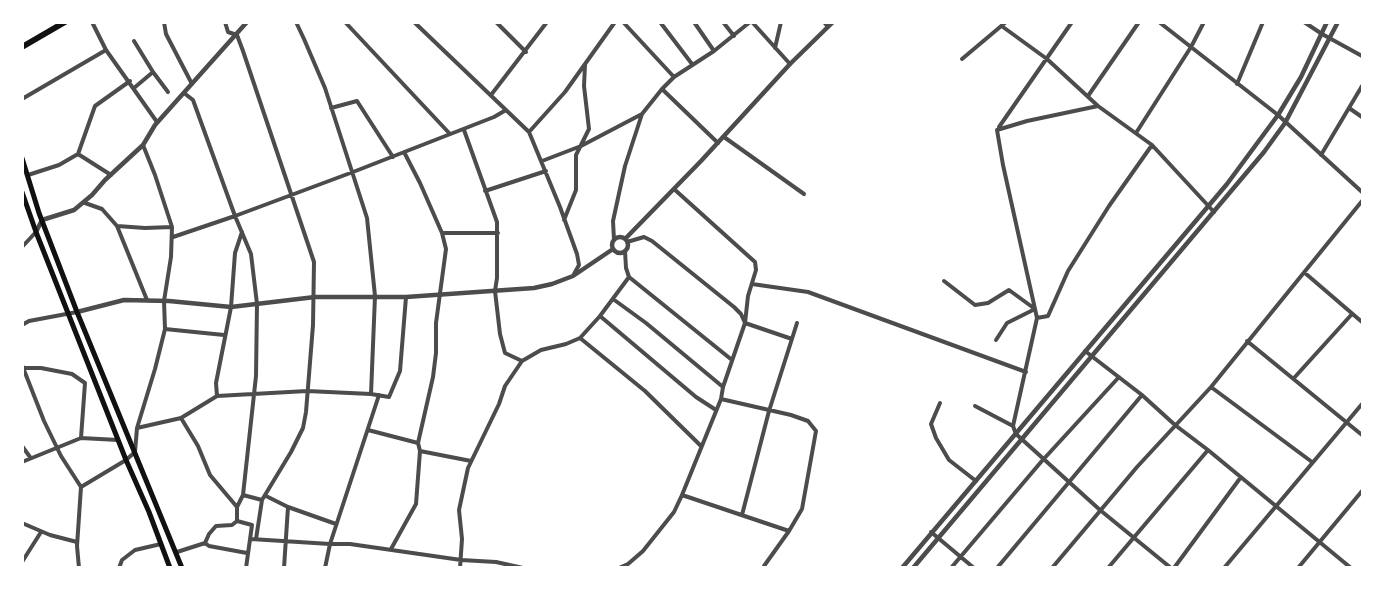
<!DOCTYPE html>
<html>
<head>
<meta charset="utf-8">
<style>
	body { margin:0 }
	#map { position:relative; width:1385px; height:590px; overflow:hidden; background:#fff; font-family:"Libre Baskerville",serif }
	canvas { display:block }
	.frame { position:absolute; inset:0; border:24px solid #fff; pointer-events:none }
</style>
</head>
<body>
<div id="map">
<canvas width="1385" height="590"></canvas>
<div class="frame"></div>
</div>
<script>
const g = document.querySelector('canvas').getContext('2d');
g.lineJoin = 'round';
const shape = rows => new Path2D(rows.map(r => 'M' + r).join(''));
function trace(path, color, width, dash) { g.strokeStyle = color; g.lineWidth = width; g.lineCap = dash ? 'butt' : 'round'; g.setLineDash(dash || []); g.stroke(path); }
trace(shape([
	[92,22,106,50,157,122],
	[164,22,166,34,192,84],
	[225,22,228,32,237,35,243,51,314,262,313,325,306,412,303,428,291,452,262,500],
	[296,22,304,39,325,88,367,218,375,296,371,394],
	[345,22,450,134],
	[414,22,529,132,560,207,577,254,579,265,574,274],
	[496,22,526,52],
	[623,22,674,77],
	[660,22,692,64],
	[694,22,714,51],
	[723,22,734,36],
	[752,22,790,64],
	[824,22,828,27],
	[1159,22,1278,115,1362,192],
	[1304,22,1322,34,1362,56],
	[1003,27,1047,59,1098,106,1152,145,1214,212],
	[134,41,153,72,134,88],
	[775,48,781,22],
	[962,59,1006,22],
	[153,72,168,92],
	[1237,84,1263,22],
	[662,89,718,143],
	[184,93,193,100,235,216,251,254,257,304,256,376,243,495],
	[491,95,547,22],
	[1088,96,1139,22],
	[22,99,106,50],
	[1098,106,1027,121,997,130,1003,165,1037,318,1013,426,1016,434,1100,510,1171,568],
	[331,108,357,101,393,157],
	[1349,108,1362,117],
	[999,127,1072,22],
	[464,130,497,222,497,278,495,291,500,334,505,353,522,361],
	[529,132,565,92,615,22],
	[1136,133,1191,47,1204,22],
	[724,137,804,194],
	[404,152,420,183,442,233,446,249,436,323,436,353,433,377,418,443],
	[78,154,111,175],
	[1321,155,1362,86],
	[542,161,581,146,642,114],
	[28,175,59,165,78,154,95,106,130,81],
	[485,191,546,171],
	[85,203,102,209,117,226,147,300],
	[564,220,576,190,576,155,589,129,584,86,585,65],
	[117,226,145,228,172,227],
	[442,233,498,233],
	[173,237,235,216,353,172,494,117,506,110],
	[614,240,613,221,625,166,642,114,662,89,674,77,714,51,750,22],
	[627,242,644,237,652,241,734,307,741,314,745,323,792,339],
	[22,247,36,232],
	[625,251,626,268,629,277,732,360],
	[1305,273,1362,322],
	[944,281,975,305,988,303,1009,290,1035,309,1007,323,996,340],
	[752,284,808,292,1026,372],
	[613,299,646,323,723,387],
	[600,316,696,397,716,410],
	[1037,318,1048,316,1068,271,1109,206,1152,145],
	[22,325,29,321,77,312],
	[165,329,224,335],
	[580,338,645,391,701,446],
	[1247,341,1362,435],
	[1085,351,1142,395,1175,425,1208,450,1351,568],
	[22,365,44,421,61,456,81,487,77,546,79,568],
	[1294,378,1352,314],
	[1211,387,1312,462],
	[217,396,216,383,231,307,235,253,242,232],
	[721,399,791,415,808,421,816,431,802,509,789,531],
	[940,403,931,424,936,438,949,460,976,481],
	[975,406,1013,426],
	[181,418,198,446,210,475,237,507],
	[137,428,181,418,217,396,307,391,371,394,389,397,400,371,406,297],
	[368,430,418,443,420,451,416,504,391,549],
	[81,438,118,440],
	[22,446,30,457],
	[420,451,471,461],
	[22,462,81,438,85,383,72,374,41,368,24,368],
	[81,487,126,460,135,452,137,428,155,369,165,329,164,301,171,257,172,227,155,175,143,145],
	[682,495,789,531,764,566],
	[266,496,288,507,284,568],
	[288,507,336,524],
	[742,515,769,411,797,323],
	[237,521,252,525,246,568],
	[22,523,50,535,77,542],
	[931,532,974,568],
	[251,539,330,544,350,544,461,560,496,562,523,568],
	[205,543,209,546,247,553],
	[177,552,205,543,209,534,216,526,232,525,237,521,237,507,243,495,262,500,256,539],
	[22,562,41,532],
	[119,568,122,560,135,550,161,544],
	[325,568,330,544,379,395],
	[460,568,462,539,459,510,468,468,499,404,505,386,522,361,541,350,566,344,580,338,600,316,629,277],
	[619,568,628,564,643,551,674,512,682,495,721,399,723,387,745,323,748,296,756,270,755,262,674,189],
	[951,568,1041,462,1119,377],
	[997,568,1142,395],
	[1052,568,1137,467,1211,387,1362,201],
	[1108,568,1208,450],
	[1174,568,1241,477],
	[1224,568,1362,404],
	[1298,568,1362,491]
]), '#4c4c4c', 4);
trace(shape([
	[36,232,42,220,74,210,92,195,105,180,143,145,155,125,247,22],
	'612 245a8 8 0 1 1 16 0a8 8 0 1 1-16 0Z',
	[625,239,701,161,790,64,833,22],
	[77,312,124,300,169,301,231,307,315,297,406,297,534,288,552,284,573,276,613,249],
	[902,568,1227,184,1278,115,1301,77,1327,22],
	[913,568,1264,152,1285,123,1338,22]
]), '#4c4c4c', 4.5);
trace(shape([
	[22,158,39,213,77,312,182,568],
	[22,192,36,232,126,460,149,512,170,568]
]), '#111', 5);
trace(shape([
	[22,47,65,22]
]), '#111', 6);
</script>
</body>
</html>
